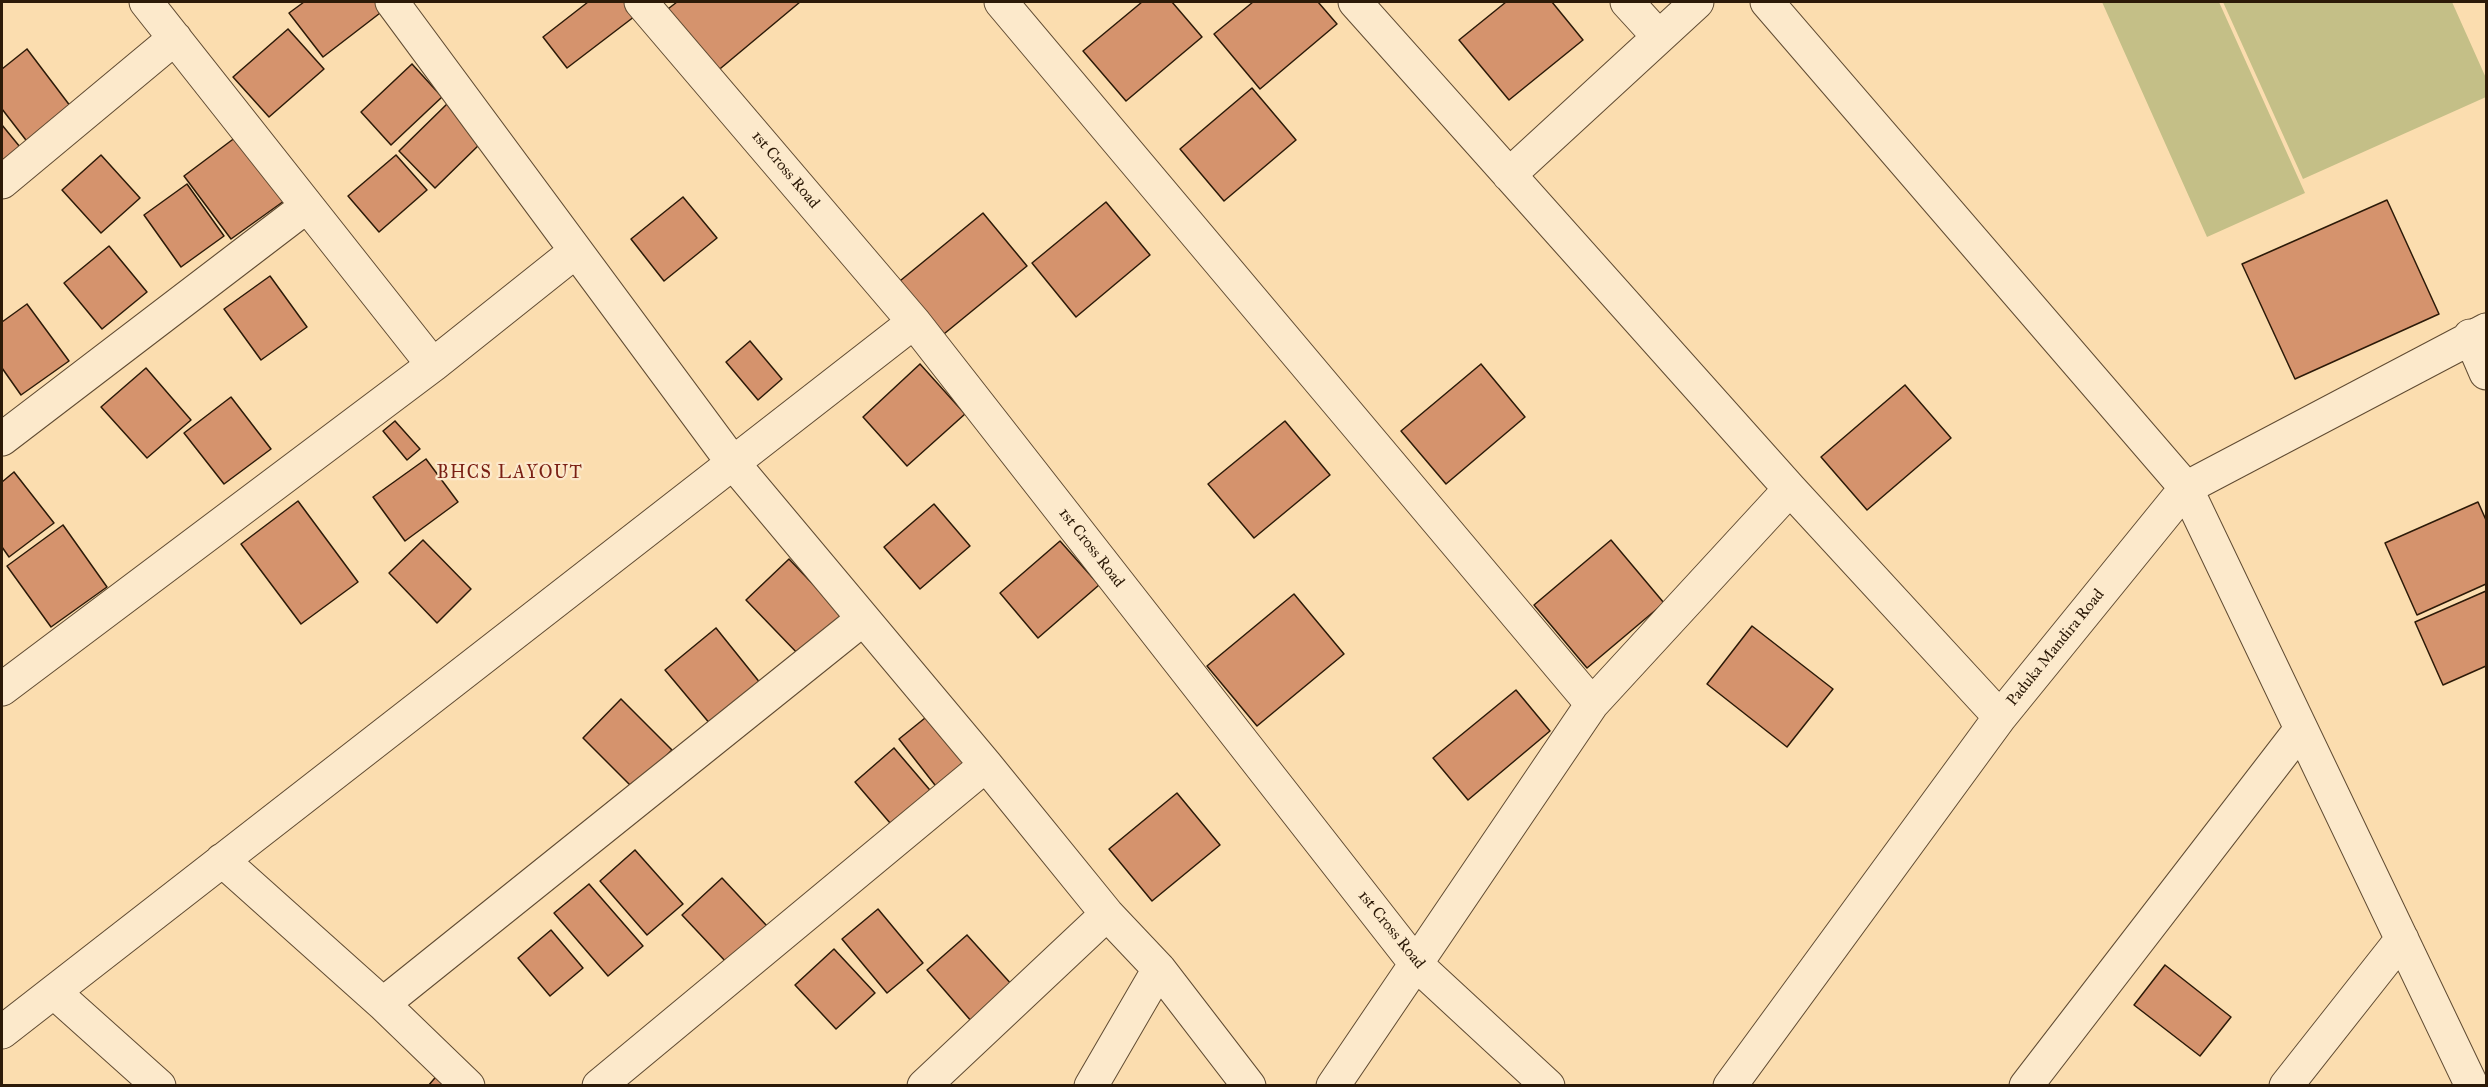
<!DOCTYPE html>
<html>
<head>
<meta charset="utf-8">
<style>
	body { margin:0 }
	#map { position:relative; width:2488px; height:1087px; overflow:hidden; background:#fbddaf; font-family:"IM FELL Great Primer",serif }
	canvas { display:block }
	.frame { position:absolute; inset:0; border:3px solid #2c1a08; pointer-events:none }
</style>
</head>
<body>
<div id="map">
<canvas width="2488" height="1087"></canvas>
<div class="frame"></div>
</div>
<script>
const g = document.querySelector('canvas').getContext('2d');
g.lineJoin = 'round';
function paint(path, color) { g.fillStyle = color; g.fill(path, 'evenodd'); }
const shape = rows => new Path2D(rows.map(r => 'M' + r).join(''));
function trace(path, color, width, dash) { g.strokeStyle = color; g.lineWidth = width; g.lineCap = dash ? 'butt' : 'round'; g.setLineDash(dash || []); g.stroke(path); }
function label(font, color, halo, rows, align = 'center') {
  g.font = font + ' "IM FELL Great Primer",serif'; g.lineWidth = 4.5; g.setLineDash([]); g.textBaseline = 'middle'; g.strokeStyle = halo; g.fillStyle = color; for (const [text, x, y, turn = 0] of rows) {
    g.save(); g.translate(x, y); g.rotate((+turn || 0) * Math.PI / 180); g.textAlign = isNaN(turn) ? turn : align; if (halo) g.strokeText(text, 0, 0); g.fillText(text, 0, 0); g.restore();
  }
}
paint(shape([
	[2102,2,2219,2,2305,193,2207,237],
	[2223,2,2452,2,2486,78,2486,97,2303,179]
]), '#c4bf87');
const building = shape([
	[304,2,377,2,384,10,323,57,289,13,304,2],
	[588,2,630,2,639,13,567,68,543,37,588,2],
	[677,2,800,2,715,73,664,12,677,2],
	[1142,2,1172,2,1202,37,1126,101,1083,51,1142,2],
	[1253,2,1318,2,1337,24,1260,89,1214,34,1253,2],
	[1506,2,1552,2,1583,40,1509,100,1459,40,1506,2],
	[288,29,324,69,269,117,233,77,288,29],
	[27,49,74,111,29,144,2,109,2,69,27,49],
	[412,64,442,97,391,145,361,112,412,64],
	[1252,88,1296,140,1224,201,1180,149,1252,88],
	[448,103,484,140,435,188,399,151,448,103],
	[2,125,20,147,2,163,2,125],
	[236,137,284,201,231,239,184,176,236,137],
	[101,155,140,198,101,233,62,190,101,155],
	[396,155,427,190,379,232,348,196,396,155],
	[187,184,224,236,181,267,144,215,187,184],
	[683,197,717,238,664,281,631,239,683,197],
	[2387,200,2439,314,2295,379,2242,264,2387,200],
	[1106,202,1150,255,1076,317,1032,263,1106,202],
	[983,213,1027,266,939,338,895,285,983,213],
	[109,246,147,292,102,329,64,283,109,246],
	[270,276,307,327,261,360,224,309,270,276],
	[27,304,69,361,21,395,2,368,2,322,27,304],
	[750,341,782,379,758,400,726,362,750,341],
	[920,364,965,414,907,466,863,417,920,364],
	[1481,364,1525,417,1446,484,1401,431,1481,364],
	[146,368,191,420,147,458,101,407,146,368],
	[1905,385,1951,438,1867,510,1821,457,1905,385],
	[231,397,271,449,224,484,184,433,231,397],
	[395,421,420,449,407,460,383,431,395,421],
	[1285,421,1330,475,1254,538,1208,484,1285,421],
	[426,459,458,502,405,541,373,497,426,459],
	[14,472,54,523,9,557,2,547,2,482,14,472],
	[298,501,358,582,301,624,241,544,298,501],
	[2478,502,2486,520,2486,584,2417,615,2385,543,2478,502],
	[934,504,970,546,920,589,884,547,934,504],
	[63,525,107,587,51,627,7,566,63,525],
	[423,540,471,589,437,623,389,573,423,540],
	[1611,540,1664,603,1587,668,1534,605,1611,540],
	[1060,541,1099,585,1038,638,1000,593,1060,541],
	[789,559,845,618,802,658,746,600,789,559],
	[2486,591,2486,666,2443,685,2415,622,2486,591],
	[1294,594,1344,654,1257,726,1207,666,1294,594],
	[1752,626,1833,689,1787,747,1707,684,1752,626],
	[716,628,761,684,711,725,665,670,716,628],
	[1516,690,1550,731,1468,800,1433,758,1516,690],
	[621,699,672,750,633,788,583,738,621,699],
	[930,714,973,769,942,794,899,739,930,714],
	[894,748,935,796,896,830,855,782,894,748],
	[1177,793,1220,845,1152,901,1109,849,1177,793],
	[635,850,683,904,647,935,600,881,635,850],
	[722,878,767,926,728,964,682,915,722,878],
	[589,884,643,946,608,976,554,913,589,884],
	[878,909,923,963,887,993,842,939,878,909],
	[551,930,583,968,550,996,518,958,551,930],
	[967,935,1013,986,972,1022,927,970,967,935],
	[834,949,875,993,836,1029,795,985,834,949],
	[2165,965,2231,1017,2200,1056,2134,1005,2165,965],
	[440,1072,455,1086,428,1086,440,1072]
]);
paint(building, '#d5936d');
trace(building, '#2c1a08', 1.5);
const minor = shape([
	[146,2,433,365,576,251],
	[392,2,733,463,986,765,1107,914,1159,969,1249,1086],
	[641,2,914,322,1416,964,1548,1086],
	[1001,2,1592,704],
	[1355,2,1790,489,2000,717],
	[1627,2,1659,37],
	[1767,2,2186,488,2472,1086],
	[1509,175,1697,2],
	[2,182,175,38],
	[2470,336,2486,373],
	[2,439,307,206],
	[2,689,433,365],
	[222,860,383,1004,468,1086],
	[54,992,159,1086],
	[383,1004,863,619],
	[2,1032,914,322],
	[599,1086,986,765],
	[924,1086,1107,914],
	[1091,1086,1159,969],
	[1333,1086,1592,704,1790,489],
	[1730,1086,2000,717,2186,488,2486,330],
	[2026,1086,2301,729],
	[2286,1086,2402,939]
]);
trace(minor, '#604b32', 35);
trace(minor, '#fce9cb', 33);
label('16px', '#2c1a08', '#fce9cb', [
	["1st Cross Road",785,170,50],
	["1st Cross Road",1091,548,52],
	["Paduka Mandira Road",2056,648,-51],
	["1st Cross Road",1391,930,51]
]);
g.letterSpacing = '1.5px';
label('18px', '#7a1f14', '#fce9cb', [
	["BHCS LAYOUT",510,474]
]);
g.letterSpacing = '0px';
</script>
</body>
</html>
